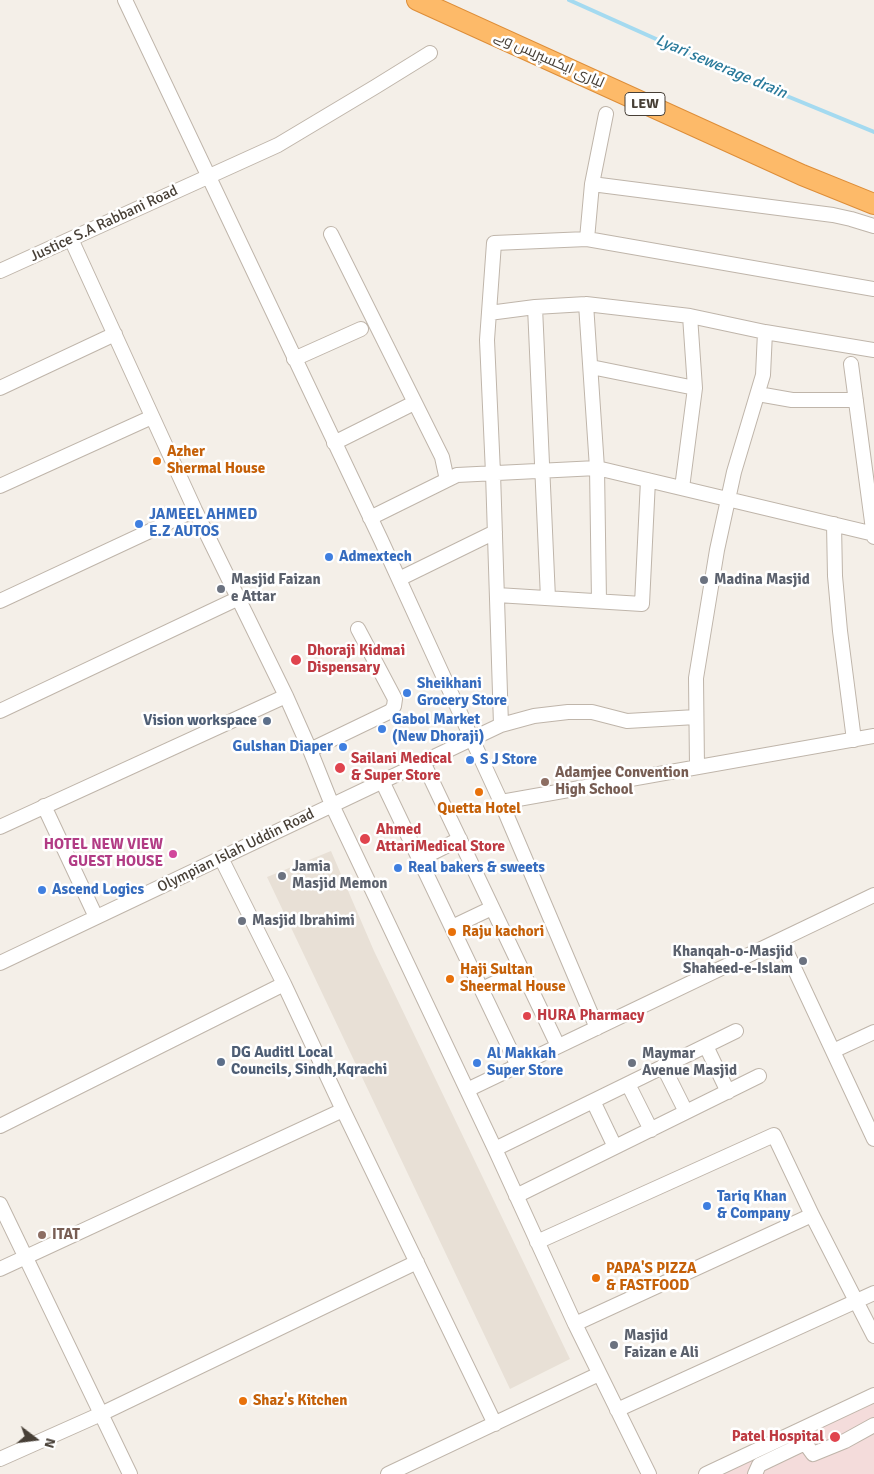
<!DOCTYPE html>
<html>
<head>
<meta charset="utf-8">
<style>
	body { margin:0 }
	#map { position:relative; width:874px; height:1474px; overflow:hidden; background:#f4efe8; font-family:Signika,sans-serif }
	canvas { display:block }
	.north { position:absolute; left:10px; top:1414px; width:50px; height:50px; -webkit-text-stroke:4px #fff; paint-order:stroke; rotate:105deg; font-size:14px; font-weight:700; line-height:20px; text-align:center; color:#473f36 }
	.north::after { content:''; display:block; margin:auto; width:18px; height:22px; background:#473f36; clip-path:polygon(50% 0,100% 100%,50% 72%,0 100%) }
</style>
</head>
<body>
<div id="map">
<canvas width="874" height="1474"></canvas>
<div class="north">N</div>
</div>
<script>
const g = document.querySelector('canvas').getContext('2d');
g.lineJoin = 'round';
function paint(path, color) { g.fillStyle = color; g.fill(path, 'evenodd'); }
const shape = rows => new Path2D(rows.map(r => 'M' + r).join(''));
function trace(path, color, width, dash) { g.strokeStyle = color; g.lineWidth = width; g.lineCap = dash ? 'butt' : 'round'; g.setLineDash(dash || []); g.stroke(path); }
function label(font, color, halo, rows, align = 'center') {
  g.font = font + ' Signika,Cairo,sans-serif'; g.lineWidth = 5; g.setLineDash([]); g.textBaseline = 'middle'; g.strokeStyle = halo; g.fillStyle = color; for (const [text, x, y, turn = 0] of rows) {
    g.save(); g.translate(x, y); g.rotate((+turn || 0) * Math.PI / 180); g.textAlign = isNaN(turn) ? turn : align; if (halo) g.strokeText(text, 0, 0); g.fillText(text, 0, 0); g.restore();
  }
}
paint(shape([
	[331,851,374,951,570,1359,510,1389,267,877]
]), '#e8e0d6');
paint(shape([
	[874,1400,874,1474,719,1474]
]), '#f4dcdb');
trace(shape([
	[569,0,743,78,874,132]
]), '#a4daf0', 4);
const minor = shape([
	[125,0,381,540,472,739,501,802,597,1028],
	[592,184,606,114],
	[331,234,442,457,447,480],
	[71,239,195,510,286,696,310,750,332,805,495,1149,575,1324,649,1474],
	[587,239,592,184,833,215,851,219,874,226],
	[0,271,278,145,375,87,430,53],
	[586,304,597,468,599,601],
	[535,307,548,598],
	[489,313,535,307,586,304,690,316,765,332,874,350],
	[294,359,361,329],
	[851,364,874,537],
	[591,367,695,388],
	[0,388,115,334],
	[758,394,792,400,856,400],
	[334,443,412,404],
	[0,486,152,417],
	[682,488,695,388,690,316],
	[370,518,457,475,597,468,874,534],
	[834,524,835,576,840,631,854,740],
	[399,579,495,532],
	[497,595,642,604,648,480],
	[0,601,195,510],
	[0,711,239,598],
	[501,725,534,716,568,712,592,712,627,721,696,717],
	[310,750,391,711,394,706,395,699,358,629],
	[423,762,558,1046],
	[697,767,696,678,717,550,734,472,763,375,765,332],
	[382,781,518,1066],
	[501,802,874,736],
	[44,806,96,917],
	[0,827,286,696],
	[221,858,284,984,343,1110,495,1424],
	[420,859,460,839],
	[452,927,492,908],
	[781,940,874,1139],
	[0,963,501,725,493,473,487,340,494,243,587,239,874,289],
	[482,989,522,970],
	[706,1046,728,1092],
	[833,1051,874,1032],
	[663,1066,686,1112],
	[628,1084,651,1130],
	[467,1090,874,895],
	[593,1101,615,1147],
	[0,1126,284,984],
	[495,1149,736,1031],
	[516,1196,759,1076],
	[0,1204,130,1474],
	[537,1242,774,1135,812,1215,874,1336],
	[0,1269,343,1110],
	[575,1324,812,1215],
	[617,1410,874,1293],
	[0,1459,101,1414,417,1262],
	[388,1474,599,1374],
	[706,1474,874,1395],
	[755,1474,759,1465,805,1443,813,1454,845,1441,874,1425]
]);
const highway = shape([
	[417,0,802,175,874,204]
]);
trace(minor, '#bfb5aa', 16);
trace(highway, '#dd8d38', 22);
trace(minor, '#fff', 14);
trace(highway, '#fdba69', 20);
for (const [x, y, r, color] of [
	[157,461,5,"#e8710a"],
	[139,524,5,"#3f7fe0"],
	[329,557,5,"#3f7fe0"],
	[704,580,5,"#6b7280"],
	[221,589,5,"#6b7280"],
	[296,660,6,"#e0444e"],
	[407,693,5,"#3f7fe0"],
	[267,721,5,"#5c6f8a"],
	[382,729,5,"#3f7fe0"],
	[343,747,5,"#3f7fe0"],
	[470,760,5,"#3f7fe0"],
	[340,768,6,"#e0444e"],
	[545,782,5,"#8d6e63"],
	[479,792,5,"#e8710a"],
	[365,839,6,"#e0444e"],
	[173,854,5,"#d1479c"],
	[398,868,5,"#3f7fe0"],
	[282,876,5,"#6b7280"],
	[42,890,5,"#3f7fe0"],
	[242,921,5,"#6b7280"],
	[452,932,5,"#e8710a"],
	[803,961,5,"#6b7280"],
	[450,979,5,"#e8710a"],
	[527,1016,5,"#e0444e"],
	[221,1062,5,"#5c6f8a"],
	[477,1063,5,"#3f7fe0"],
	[632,1063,5,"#6b7280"],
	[707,1206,5,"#3f7fe0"],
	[42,1235,5,"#8d6e63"],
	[596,1278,5,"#e8710a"],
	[614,1345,5,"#6b7280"],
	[243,1401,5,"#e8710a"],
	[835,1437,6,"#e0444e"]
]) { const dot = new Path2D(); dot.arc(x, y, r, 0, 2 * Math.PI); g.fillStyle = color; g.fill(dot); trace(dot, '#fff', 2); }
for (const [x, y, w] of [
	[645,104,40]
]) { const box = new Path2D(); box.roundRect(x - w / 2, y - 11.5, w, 23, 4); g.fillStyle = '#fff'; g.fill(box); trace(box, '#473f36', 1); }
label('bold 14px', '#473f36', null, [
	["LEW",645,104]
]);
label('15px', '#473f36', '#fff', [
	["لیاری ایکسپریس وے",549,60,24],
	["Justice S.A Rabbani Road",104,224,-25],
	["Olympian Islah Uddin Road",236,851,-26]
]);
label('bold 15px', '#c56008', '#fff', [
	["Azher",167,452],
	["Shermal House",167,469],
	["Quetta Hotel",479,809,"center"],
	["Raju kachori",462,932],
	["Haji Sultan",460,970],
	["Sheermal House",460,987],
	["PAPA'S PIZZA",606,1269],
	["& FASTFOOD",606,1286],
	["Shaz's Kitchen",253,1401]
], 'left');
label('bold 15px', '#366cbe', '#fff', [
	["JAMEEL AHMED",149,515],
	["E.Z AUTOS",149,532],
	["Admextech",339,557],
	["Sheikhani",417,684],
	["Grocery Store",417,701],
	["Gabol Market",392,720],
	["(New Dhoraji)",392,737],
	["Gulshan Diaper",333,747,"right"],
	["S J Store",480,760],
	["Real bakers & sweets",408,868],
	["Ascend Logics",52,890],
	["Al Makkah",487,1054],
	["Super Store",487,1071],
	["Tariq Khan",717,1197],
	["& Company",717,1214]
], 'left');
label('bold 15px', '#5b616d', '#fff', [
	["Masjid Faizan",231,580],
	["e Attar",231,597],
	["Madina Masjid",714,580],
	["Jamia",292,867],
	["Masjid Memon",292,884],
	["Masjid Ibrahimi",252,921],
	["Khanqah-o-Masjid",793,952,"right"],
	["Shaheed-e-Islam",793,969,"right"],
	["Maymar",642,1054],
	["Avenue Masjid",642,1071],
	["Masjid",624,1336],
	["Faizan e Ali",624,1353]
], 'left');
label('bold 15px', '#be3a42', '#fff', [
	["Dhoraji Kidmai",307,651],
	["Dispensary",307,668],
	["Sailani Medical",351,759],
	["& Super Store",351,776],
	["Ahmed",376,830],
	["AttariMedical Store",376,847],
	["HURA Pharmacy",537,1016],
	["Patel Hospital",824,1437,"right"]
], 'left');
label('bold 15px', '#4e5e75', '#fff', [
	["Vision workspace",257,721],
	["DG Auditl Local",231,1053,"left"],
	["Councils, Sindh,Kqrachi",231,1070,"left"]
], 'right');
label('bold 15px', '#785e54', '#fff', [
	["Adamjee Convention",555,773],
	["High School",555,790],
	["ITAT",52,1235]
], 'left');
label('bold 15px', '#b23c85', '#fff', [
	["HOTEL NEW VIEW",163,845],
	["GUEST HOUSE",163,862]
], 'right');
label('italic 16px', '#2a7a9b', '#fff', [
	["Lyari sewerage drain",721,67,23]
]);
</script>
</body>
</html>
